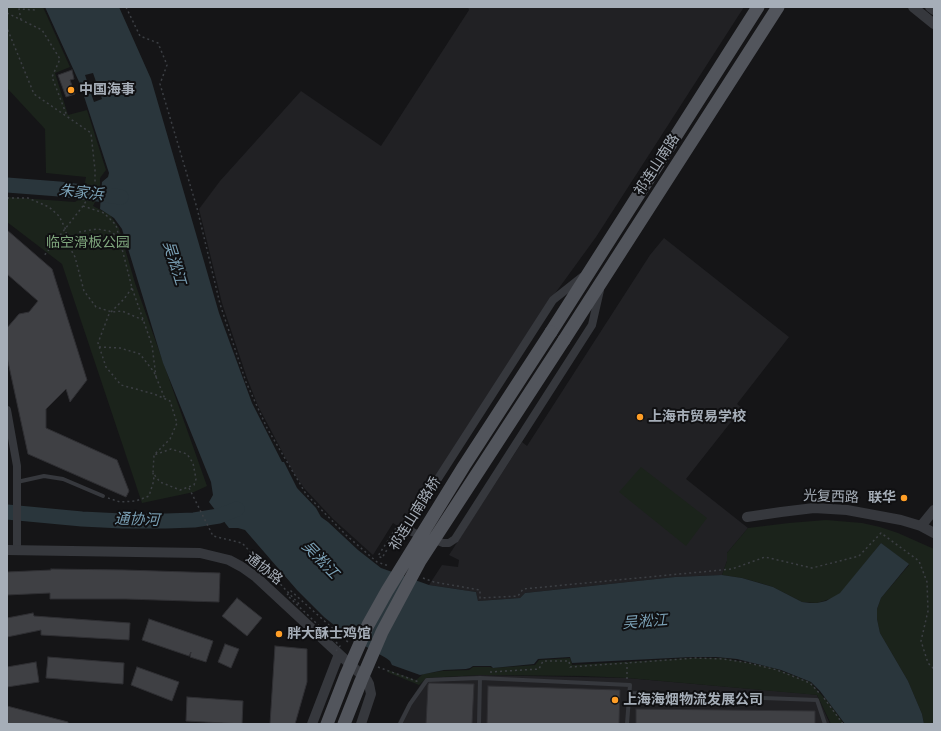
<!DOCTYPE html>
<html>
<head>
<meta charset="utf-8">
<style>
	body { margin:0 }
	#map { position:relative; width:941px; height:731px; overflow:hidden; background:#151517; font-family:"IBM Plex Sans",sans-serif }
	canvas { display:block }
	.frame { position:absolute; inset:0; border:8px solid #a6aeb8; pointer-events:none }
</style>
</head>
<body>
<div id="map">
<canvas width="941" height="731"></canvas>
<div class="frame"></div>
</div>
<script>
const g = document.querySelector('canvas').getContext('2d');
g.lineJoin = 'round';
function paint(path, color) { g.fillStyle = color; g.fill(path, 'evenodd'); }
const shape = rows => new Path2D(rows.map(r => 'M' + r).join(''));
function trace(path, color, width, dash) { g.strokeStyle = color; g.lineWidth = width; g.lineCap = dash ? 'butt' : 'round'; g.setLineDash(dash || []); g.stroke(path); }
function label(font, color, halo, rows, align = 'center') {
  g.font = font + ' "IBM Plex Sans","Noto Sans SC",sans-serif'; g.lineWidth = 4; g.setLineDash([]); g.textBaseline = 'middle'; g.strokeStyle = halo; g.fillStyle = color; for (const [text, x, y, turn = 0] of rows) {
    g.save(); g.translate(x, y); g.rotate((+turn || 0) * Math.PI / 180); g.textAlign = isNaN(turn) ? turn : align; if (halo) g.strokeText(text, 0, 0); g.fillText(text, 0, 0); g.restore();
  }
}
paint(shape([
	[468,7,744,7,596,237,551,299,402,529,393,523,373,555,333,519,304,488,293,472,258,406,247,378,222,303,199,209,220,181,301,91,381,146,469,10],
	[664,238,789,337,737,404,742,408,686,479,748,528,727,553,727,561,722,575,675,577,525,593,520,598,478,601,476,592,429,585,442,565,458,567,459,560,449,555,522,442,527,446,650,255],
	[479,675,627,678,810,694,817,695,830,724,397,724,407,705,425,678]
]), '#212124');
paint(shape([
	[7,7,43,7,70,67,55,73,68,115,87,110,106,170,100,178,100,192,93,206,110,215,119,228,135,283,207,486,194,492,142,503,62,264,7,222,7,197,75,202,82,197,86,177,46,173,45,129,7,88],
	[641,467,707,518,686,546,619,492],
	[826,520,862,523,880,527,898,533,934,549,934,724,924,724,922,714,908,681,880,633,877,619,877,609,881,598,909,565,881,543,841,593,833,598,817,603,802,602,773,587,760,583,742,578,722,575,727,561,727,553,748,528,789,523],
	[570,658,572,665,690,658,722,658,760,665,776,669,810,682,828,702,844,724,831,724,817,695,628,678,583,676,480,675,426,678,419,685,387,672,388,670,416,680,423,674,442,671,469,670,473,667,490,667,493,668,535,665,539,660]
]), '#1b231b');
paint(shape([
	[45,7,119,7,151,79,219,313,252,403,282,462,284,462,297,488,316,508,321,517,328,522,358,550,381,568,429,585,476,592,478,601,520,598,525,593,675,577,722,575,742,578,773,587,802,602,810,603,817,603,826,601,840,593,881,543,909,564,881,598,877,609,877,619,880,633,908,681,922,714,924,724,845,724,820,691,811,682,781,670,737,659,716,657,692,657,572,663,570,657,538,659,534,664,493,668,491,666,473,666,470,668,466,669,444,670,420,675,392,665,390,661,386,658,349,637,324,617,297,590,245,530,238,528,229,528,209,502,213,495,211,482,163,363,122,229,114,218,100,209,102,182,108,177,109,173,80,84]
]), '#2a363c');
paint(shape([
	[93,73,102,99,94,102,88,85,81,87,80,84,87,81,85,75]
]), '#151517');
trace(shape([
	[7,185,59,189,121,197],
	[7,512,82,519,122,521,166,521,194,520,219,516,237,509]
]), '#2a363c', 15);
const building = shape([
	[72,70,74,79,70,80,75,94,66,97,58,75,72,70],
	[7,230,52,269,87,380,70,402,66,389,46,409,46,428,117,460,129,491,126,497,28,454,7,357,7,328,19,314,29,312,38,301,7,274,7,230],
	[51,569,125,570,220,573,219,602,126,599,50,599,50,593,7,595,7,572,51,570,51,569],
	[237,598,262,618,247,636,222,616,237,598],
	[33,613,34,616,130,623,129,640,41,635,41,630,7,637,7,618,33,613],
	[149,619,213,641,206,662,190,657,191,652,189,656,142,640,149,619],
	[225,644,239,649,231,668,218,662,225,644],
	[275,646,307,649,307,682,295,724,270,724,275,646],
	[48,657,124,663,123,684,46,678,48,657],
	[36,662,39,682,7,687,7,667,36,662],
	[137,667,179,682,172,701,131,685,137,667],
	[429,683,474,684,472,724,426,724,428,685,429,683],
	[488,686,620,690,619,724,487,724,488,686],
	[187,697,243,701,242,724,186,721,187,697],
	[7,706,68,722,68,724,7,724,7,706],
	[636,709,815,711,815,724,636,724,636,709]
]);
paint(building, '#3f4044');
trace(building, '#2f2f33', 1);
trace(shape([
	[126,7,140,36,158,43,167,65,160,84,197,208,220,304,246,382,267,428,306,494,346,535,377,562,389,566],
	[7,13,42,30,60,59,52,77,67,116],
	[21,20,19,9,35,10,36,7],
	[7,25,7,28,34,94,91,133,95,170,95,187,83,206,43,257],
	[7,198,28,198,49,207,59,216,65,228,69,246],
	[83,206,104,213,116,225,132,288,152,345,156,377],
	[119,237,109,231,97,229,79,232,69,246,75,257,84,291,96,307,112,312,122,311,143,320],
	[132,288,124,299,109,314,98,343,106,367,121,385,154,394,170,401,177,423,170,439,154,455,153,473,160,482,180,490,194,485,196,479,193,463,187,454,171,449,154,455],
	[99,347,120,348,140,354,154,372,165,399],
	[189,488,213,536,242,543,299,604],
	[108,498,120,502,136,501,149,496,154,480,153,473],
	[396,528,378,556,382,558,398,531,404,533],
	[423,578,434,582,480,590,480,598,518,596,523,589,732,569,765,557,812,568,859,556,881,533,919,561,927,582,928,611,921,641,928,663,934,669],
	[378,667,419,682],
	[490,672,539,669,543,661,569,661,570,667,696,658,723,659,749,663,777,670,810,683,820,694],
	[627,679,627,663],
	[824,698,843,724]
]), '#3c3f44', 1.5, [2, 3]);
trace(shape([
	[17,482,44,476,63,479,103,496],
	[629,693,817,700,825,724],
	[400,724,410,704,427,680,480,678],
	[479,724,480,678,630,685,627,724]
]), '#36383d', 4);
trace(shape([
	[582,277,553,300,412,519,410,524,410,529,412,532,443,543,449,543,455,539,592,325,600,290],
	[7,410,17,466,17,550]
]), '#36383d', 8);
trace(shape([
	[913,7,934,24],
	[930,7,934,10],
	[747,517,781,512,814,508,847,510,901,520,921,526,934,533],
	[921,526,934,510],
	[7,550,200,553,229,560,242,567,256,577,367,680,369,684,371,694,361,724],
	[312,724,339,654]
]), '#36383d', 10);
trace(shape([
	[551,332,758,7],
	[564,340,778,7]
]), '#52555c', 13);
trace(shape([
	[336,651,340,646,287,595,291,591,349,643]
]), '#3c3f44', 1.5, [2, 3]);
trace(shape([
	[327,724,346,675,368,625,387,591,464,466,551,332],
	[344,724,361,681,382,632,420,561,564,340]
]), '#52555c', 13);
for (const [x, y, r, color] of [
	[71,90,4,"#ff9e26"],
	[640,417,4,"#ff9e26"],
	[904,498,4,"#ff9e26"],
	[279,634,4,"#ff9e26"],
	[615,700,4,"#ff9e26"]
]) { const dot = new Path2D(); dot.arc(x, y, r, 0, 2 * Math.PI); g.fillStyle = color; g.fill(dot); trace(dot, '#101012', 1.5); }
label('bold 14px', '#a6aeb8', '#101012', [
	["中国海事",79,90],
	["上海市贸易学校",648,417],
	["联华",896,498,"right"],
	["胖大酥士鸡馆",287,634],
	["上海海烟物流发展公司",623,700]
], 'left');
label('14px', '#a6aeb8', '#101012', [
	["祁连山南路",657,165,-57],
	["光复西路",831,497,2],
	["祁连山南路桥",415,514,-58],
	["通协路",264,569,38]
]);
label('14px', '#7ea57c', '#101012', [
	["临空滑板公园",88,243]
]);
label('italic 15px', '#7ba1b6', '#101012', [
	["朱家浜",81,193,6],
	["吴淞江",174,263,73],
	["通协河",137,520,2],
	["吴淞江",320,560,46],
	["吴淞江",645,622,-4]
]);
</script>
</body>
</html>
